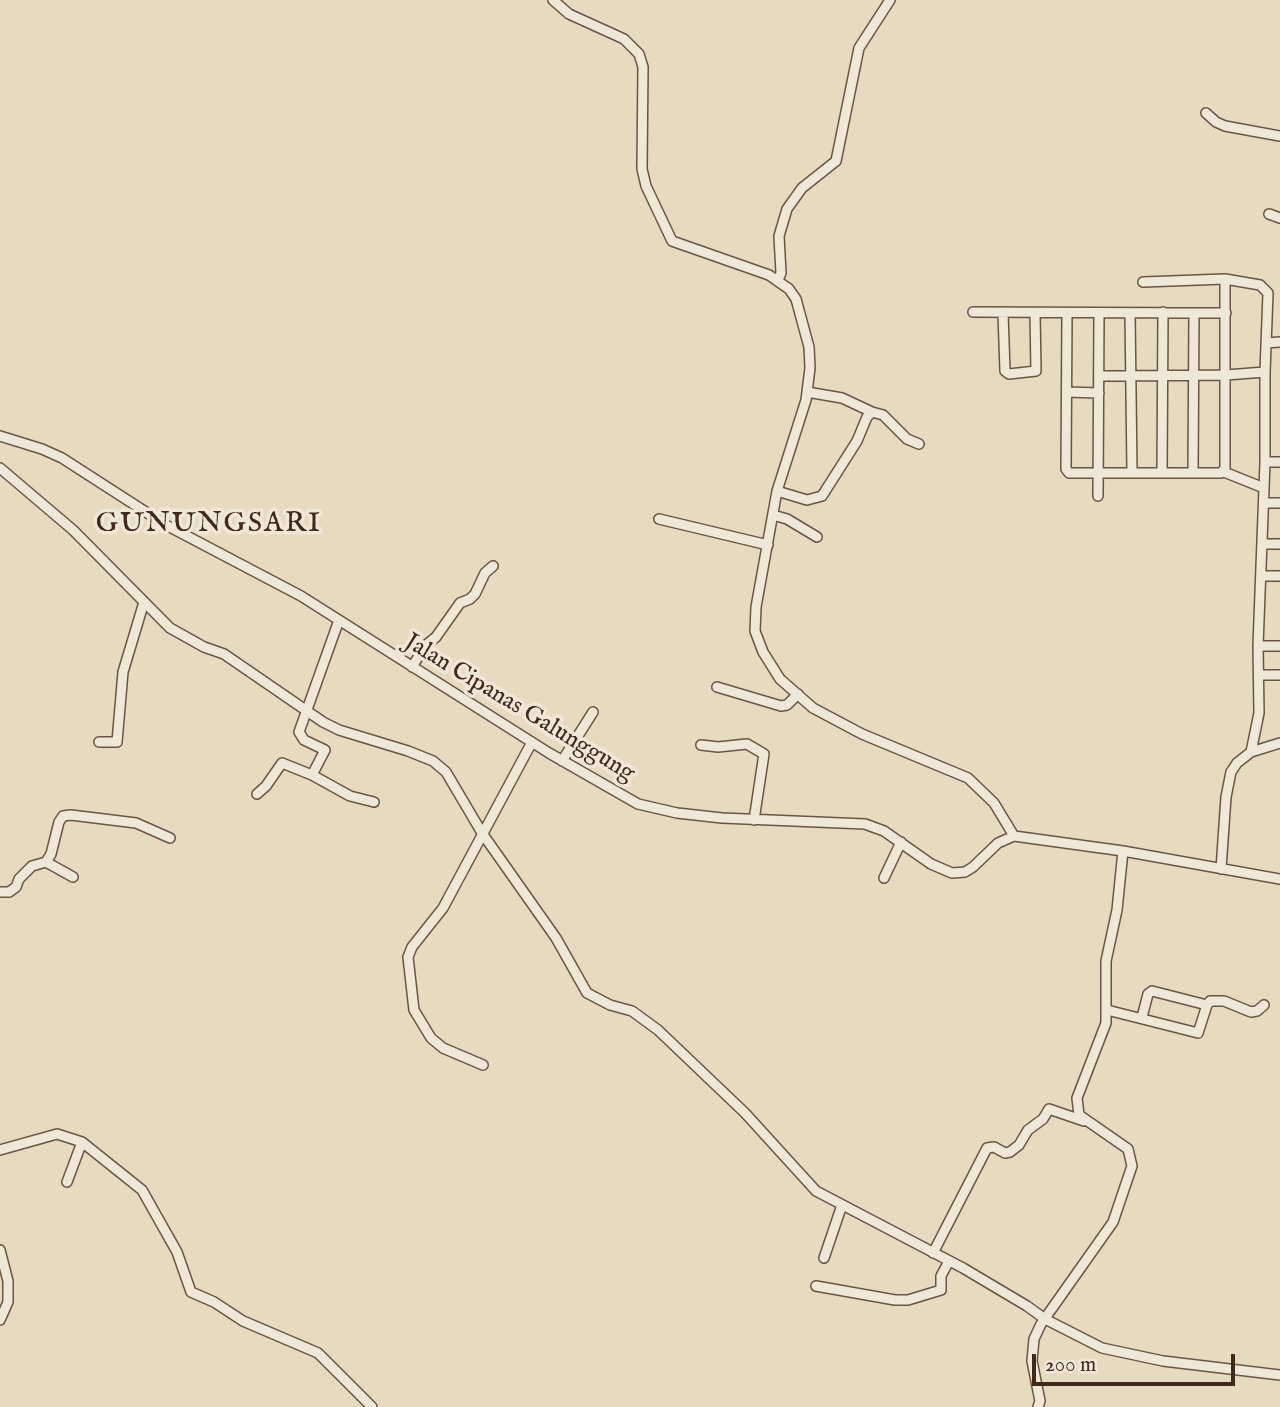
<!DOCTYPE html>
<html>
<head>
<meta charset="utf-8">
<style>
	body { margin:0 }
	#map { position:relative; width:1280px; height:1407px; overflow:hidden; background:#e6dac1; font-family:"IM FELL English",serif }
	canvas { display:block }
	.scale { position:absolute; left:1032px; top:1354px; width:203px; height:32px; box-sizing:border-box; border:4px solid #40291a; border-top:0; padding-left:9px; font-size:21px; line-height:24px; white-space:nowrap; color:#40291a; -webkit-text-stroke:5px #efe7d7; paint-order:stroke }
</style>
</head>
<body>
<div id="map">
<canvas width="1280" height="1407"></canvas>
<div class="scale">200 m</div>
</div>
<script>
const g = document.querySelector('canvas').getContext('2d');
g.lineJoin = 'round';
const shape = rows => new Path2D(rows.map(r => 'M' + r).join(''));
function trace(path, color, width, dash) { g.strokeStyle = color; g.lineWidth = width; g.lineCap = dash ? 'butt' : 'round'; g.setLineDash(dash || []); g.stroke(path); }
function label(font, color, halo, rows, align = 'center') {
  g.font = font + ' "IM FELL English",serif'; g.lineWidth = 7; g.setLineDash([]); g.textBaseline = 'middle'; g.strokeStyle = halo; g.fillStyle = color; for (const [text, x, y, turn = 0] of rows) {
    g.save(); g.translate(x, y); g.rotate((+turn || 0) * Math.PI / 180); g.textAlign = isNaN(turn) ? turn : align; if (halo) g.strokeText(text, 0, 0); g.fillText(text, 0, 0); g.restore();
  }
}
const minor = shape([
	[553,0,569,14,624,39,639,54,643,67,642,169,646,186,672,241,769,275,789,289,796,299,809,347,810,368,806,400,777,491,756,607,755,631,763,652,780,679,813,708,862,734,968,778,994,803,1014,836],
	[1206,113,1216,122,1225,126,1280,136],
	[1269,214,1280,218],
	[778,280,781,273,779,236,787,209,802,188,836,161,859,48,890,0],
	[1143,282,1225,279,1260,285,1268,293,1265,372,1265,462,1258,646,1259,713,1251,752],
	[973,312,1226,313],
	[1003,313,1005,371,1009,374,1036,371,1035,313],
	[1067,313,1066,469,1069,473,1221,473,1225,468,1225,279],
	[1130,313,1132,472],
	[1266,343,1280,342],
	[1099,376,1226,375,1265,372],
	[807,392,842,398,872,412],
	[1067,392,1099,393],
	[0,436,42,449,62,458,166,525,301,596,549,753,638,804,677,813,722,818,865,824,884,831,931,864,952,873,965,872,973,867,998,843,1014,836,1123,851,1280,879],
	[1265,462,1280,462],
	[0,468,73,530,170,628,204,647,224,654,323,722,339,730,408,751,433,761,446,772,482,833,556,938,587,993,610,1005,632,1011,658,1030,745,1113,816,1191,963,1268,1027,1306,1045,1319,1102,1348,1163,1361,1280,1375],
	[1162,472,1163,312],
	[1224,472,1264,488],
	[1193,473,1194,313],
	[777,491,807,500,822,496,857,441,867,417,872,412,883,415,907,439,919,444],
	[1098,496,1099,313],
	[1264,503,1280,503],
	[773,515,787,519,817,537],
	[659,519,768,545],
	[1262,544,1280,544],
	[1261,576,1280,576],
	[339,620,299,732,304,740,325,750,312,775,350,796,374,802],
	[1258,646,1280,646],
	[412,667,425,646,436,637,460,603,470,599,475,594,485,573,493,566],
	[1259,675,1280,675],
	[717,687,781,706,787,705,798,694],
	[99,742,117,742,123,672,144,602],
	[701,745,718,747,747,744,764,754,754,820],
	[562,761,593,712],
	[257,794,266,786,282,763,312,775],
	[46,862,73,877],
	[1221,869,1226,797,1231,772,1237,763,1251,752,1280,743],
	[884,878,901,842],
	[0,892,9,892,16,887,19,879,32,866,46,862,51,854,59,822,63,816,71,815,136,823,170,838],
	[1107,1010,1198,1033,1207,1005],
	[1142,1017,1148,994,1152,991,1207,1005,1210,1001,1224,1001,1251,1012,1257,1011,1264,1005],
	[483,1065,443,1048,431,1038,414,1010,408,957,412,947,443,908,532,742],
	[82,1142,142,1190,177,1252,191,1292,214,1302,243,1321,318,1353,372,1407],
	[0,1150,57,1134,82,1142,67,1182],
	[0,1250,8,1281,8,1302,0,1320],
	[933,1253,987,1148,994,1147,1005,1153,1010,1152,1019,1145,1028,1130,1043,1119,1049,1109,1084,1121],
	[824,1258,842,1205],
	[816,1286,895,1300,908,1300,941,1290,941,1276,949,1261],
	[1038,1407,1040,1401,1032,1361,1034,1339,1041,1324,1113,1222,1132,1166,1128,1149,1079,1115,1077,1098,1106,1023,1106,961,1117,910,1123,851]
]);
trace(minor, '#6a5544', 12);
trace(minor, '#efe7d7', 9);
label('24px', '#40291a', '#efe7d7', [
	["Jalan Cipanas Galunggung",519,709,31]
]);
g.letterSpacing = '2px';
label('28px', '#40291a', '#efe7d7', [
	["GUNUNGSARI",209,525]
]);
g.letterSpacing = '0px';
</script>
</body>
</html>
